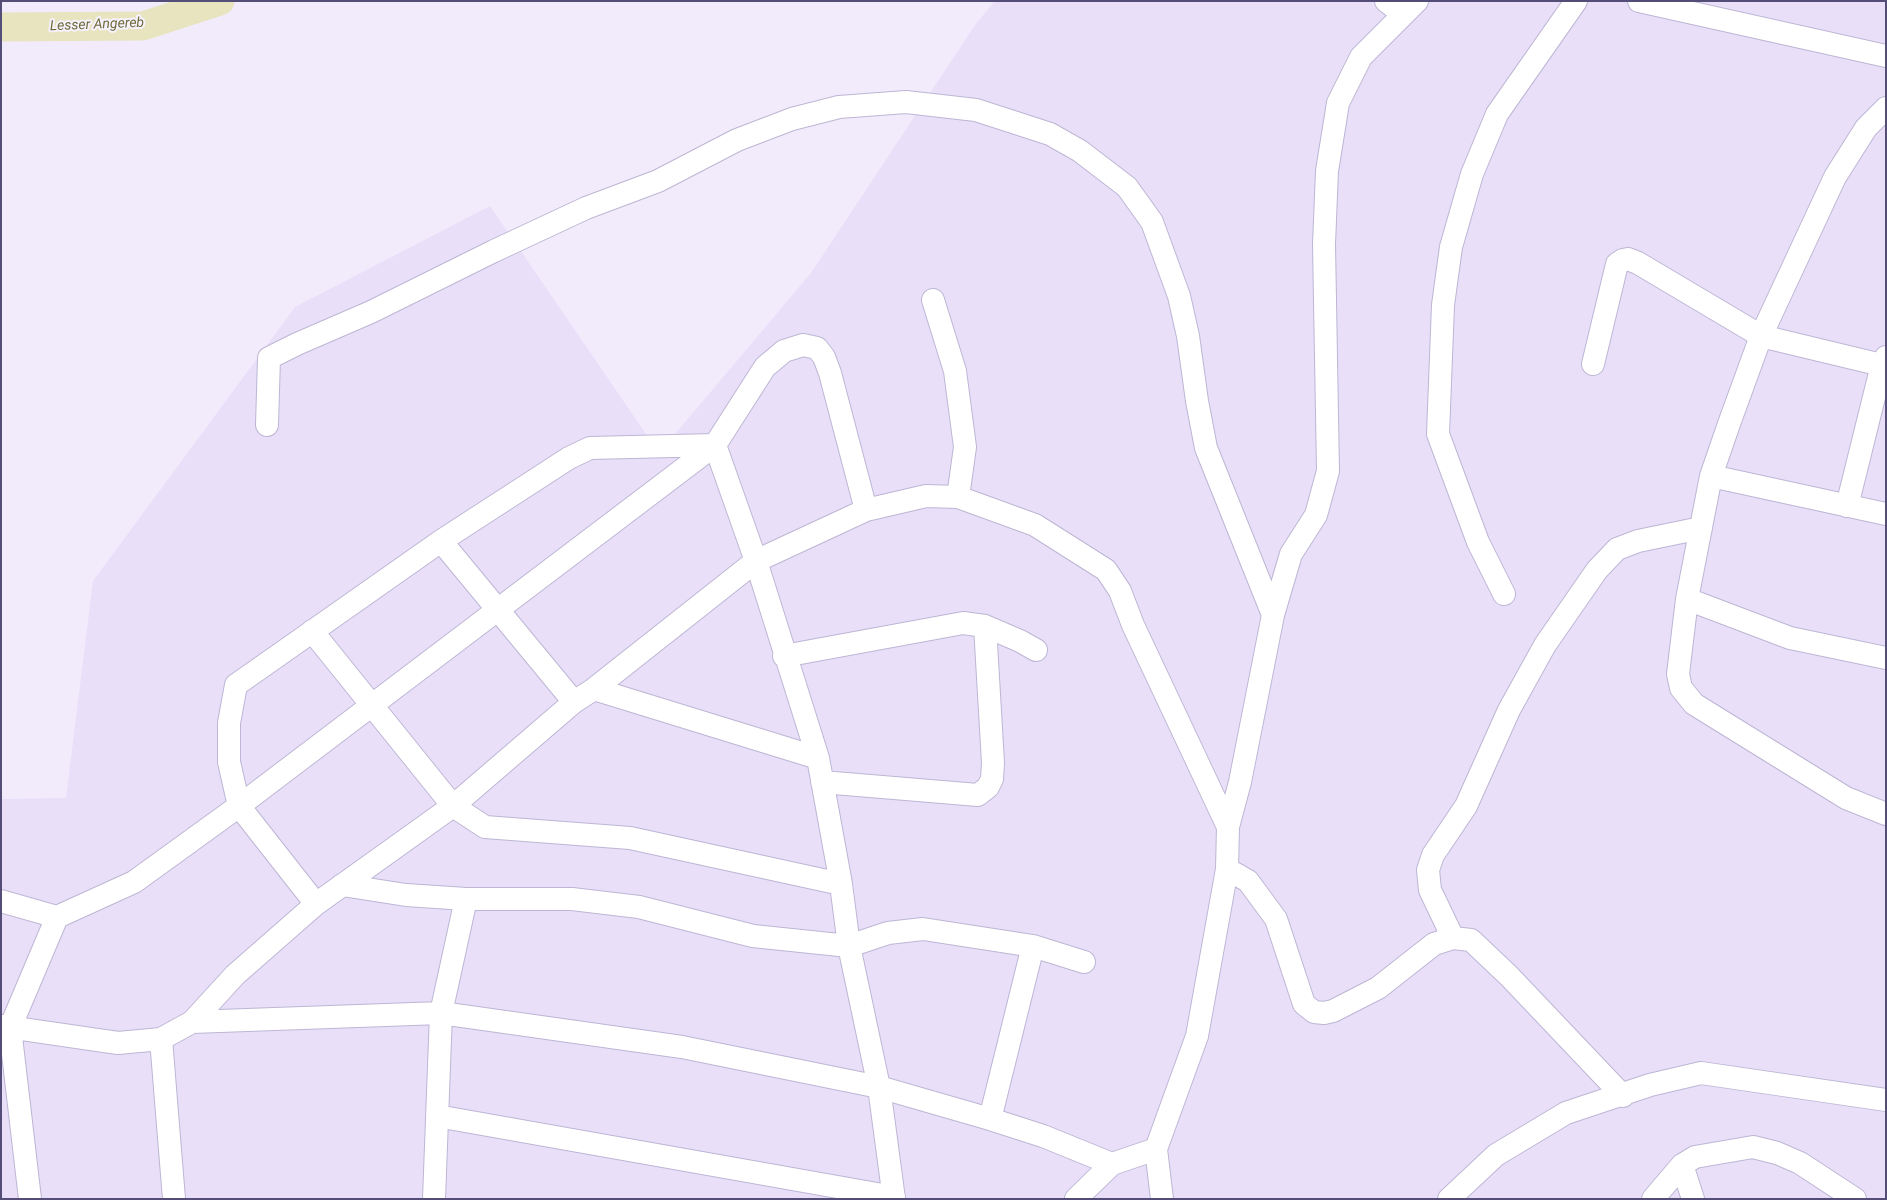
<!DOCTYPE html>
<html>
<head>
<meta charset="utf-8">
<style>
	body { margin:0 }
	#map { position:relative; width:1887px; height:1200px; overflow:hidden; background:#f2ebfc; font-family:Roboto,sans-serif }
	canvas { display:block }
	.frame { position:absolute; inset:0; border:2px solid #544d78; pointer-events:none }
</style>
</head>
<body>
<div id="map">
<canvas width="1887" height="1200"></canvas>
<div class="frame"></div>
</div>
<script>
const g = document.querySelector('canvas').getContext('2d');
g.lineJoin = 'round';
function paint(path, color) { g.fillStyle = color; g.fill(path, 'evenodd'); }
const shape = rows => new Path2D(rows.map(r => 'M' + r).join(''));
function trace(path, color, width, dash) { g.strokeStyle = color; g.lineWidth = width; g.lineCap = dash ? 'butt' : 'round'; g.setLineDash(dash || []); g.stroke(path); }
function label(font, color, halo, rows, align = 'center') {
  g.font = font + ' Roboto,sans-serif'; g.lineWidth = 4; g.setLineDash([]); g.textBaseline = 'middle'; g.strokeStyle = halo; g.fillStyle = color; for (const [text, x, y, turn = 0] of rows) {
    g.save(); g.translate(x, y); g.rotate((+turn || 0) * Math.PI / 180); g.textAlign = isNaN(turn) ? turn : align; if (halo) g.strokeText(text, 0, 0); g.fillText(text, 0, 0); g.restore();
  }
}
paint(shape([
	[995,1,1886,1,1886,1199,1,1199,1,799,66,798,93,581,295,307,490,206,659,453,811,273,975,25]
]), '#e9dff9');
trace(shape([
	[1,27,143,26,220,1]
]), '#e7e4bf', 29);
const minor = shape([
	[1386,1,1403,14],
	[1639,1,1886,56],
	[1886,108,1866,128,1835,177,1761,336,1730,421,1711,476,1687,599,1678,674,1681,688,1694,704,1846,798,1886,814],
	[933,300,955,371,965,447,958,497],
	[1593,364,1617,264,1623,260,1628,259,1638,263,1761,336,1886,366],
	[267,425,269,358,297,344,371,312,494,251,586,208,658,181,737,140,792,119,839,107,906,102,976,110,1050,134,1080,151,1127,187,1152,222,1179,296,1188,336,1197,401,1206,448,1273,615],
	[715,445,756,561,818,758,841,884,849,946,879,1087,894,1199],
	[1711,476,1886,514],
	[1847,506,1882,365,1886,357],
	[441,541,574,702],
	[1504,594,1478,542,1438,434,1443,305,1451,247,1472,174,1497,114,1576,1],
	[1687,599,1790,638,1886,658],
	[312,631,453,806,485,827,630,838,841,884],
	[784,656,963,623,985,626,1020,641,1036,650],
	[594,689,818,758],
	[822,782,978,795,988,787,992,779,993,763,985,626],
	[1227,869,1248,881,1276,919,1304,1004,1314,1012,1324,1013,1333,1011,1378,988,1434,944,1453,938,1471,940,1509,976,1623,1096],
	[342,885,406,895,466,899,572,899,639,907,753,936,849,946,888,933,923,929,1033,946,1084,962],
	[1,901,57,917],
	[316,904,239,806,229,762,229,723,236,685,441,541,569,458,590,448,715,445],
	[1453,938,1430,890,1428,870,1433,855,1466,806,1509,710,1545,645,1597,570,1617,549,1638,541,1701,528],
	[192,1022,441,1013,682,1047,879,1087,990,1119,1043,1136,1112,1164],
	[1,1026,118,1043,161,1039,192,1022,235,975,316,904,453,806,574,702,594,689,756,561,866,510,926,496,958,497,1035,525,1106,570,1120,591,1133,625,1228,827],
	[161,1039,174,1199],
	[437,1116,894,1197],
	[990,1119,1033,946],
	[1682,1165,1693,1199],
	[30,1199,10,1028,57,917,134,882,239,806,715,445,765,367,784,351,803,345,817,348,824,357,830,373,866,510],
	[434,1199,441,1013,466,899],
	[1076,1199,1112,1164,1156,1149],
	[1162,1199,1156,1149,1197,1036,1227,869,1228,827,1240,782,1273,615,1291,554,1316,515,1328,471,1324,244,1327,171,1338,103,1361,57,1417,1],
	[1449,1199,1496,1155,1566,1113,1650,1085,1701,1073,1886,1100],
	[1653,1199,1682,1165,1695,1157,1753,1147,1777,1153,1800,1163,1855,1199]
]);
trace(minor, '#bdb6d4', 24);
trace(minor, '#fff', 22);
label('italic 14px', '#6e6c3a', '#f7f2ff', [
	["Lesser Angereb",97,25,-2]
]);
</script>
</body>
</html>
